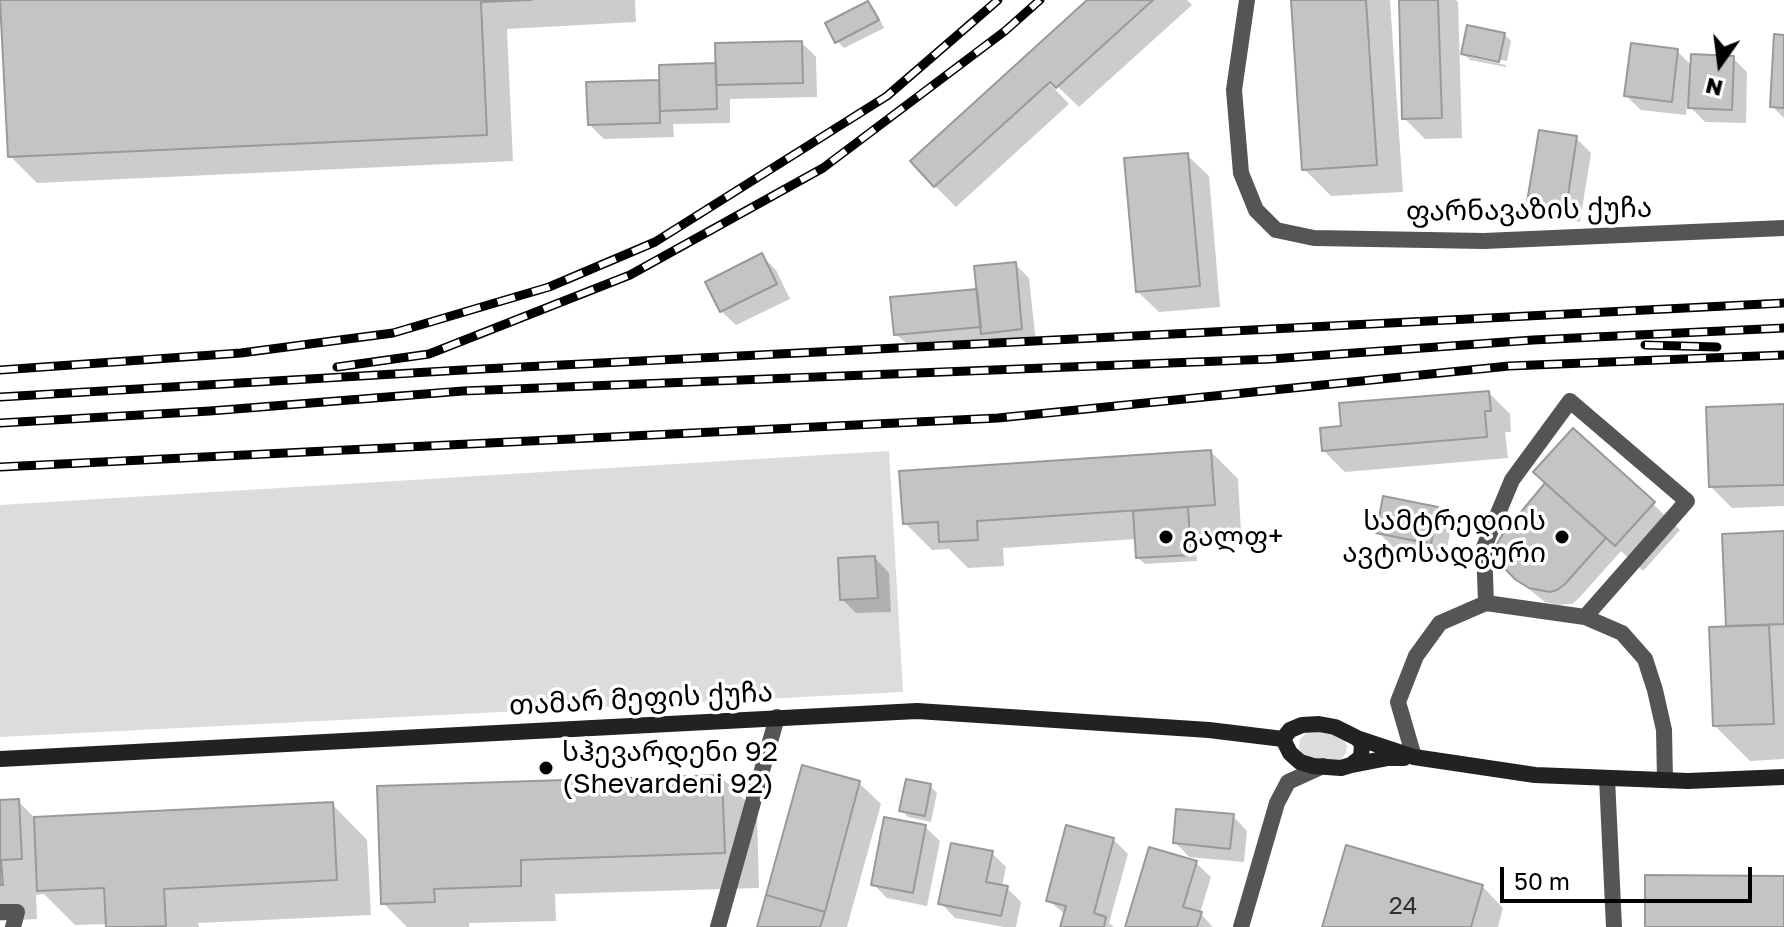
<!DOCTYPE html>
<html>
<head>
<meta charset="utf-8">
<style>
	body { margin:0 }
	#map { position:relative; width:1784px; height:927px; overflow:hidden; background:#fff; font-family:"Golos Text",sans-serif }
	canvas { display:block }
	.north { position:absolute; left:1680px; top:24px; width:80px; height:80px; -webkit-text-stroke:6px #fff; paint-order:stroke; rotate:194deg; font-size:22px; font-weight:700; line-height:32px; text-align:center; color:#000 }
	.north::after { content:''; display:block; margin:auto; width:28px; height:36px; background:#000; clip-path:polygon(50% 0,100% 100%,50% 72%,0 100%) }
	.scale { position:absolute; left:1500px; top:867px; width:252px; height:36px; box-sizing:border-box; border:4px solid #000; border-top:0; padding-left:10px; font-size:24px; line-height:28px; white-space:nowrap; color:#000; -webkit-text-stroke:6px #fff; paint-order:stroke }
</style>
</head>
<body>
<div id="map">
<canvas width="1784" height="927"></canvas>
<div class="north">N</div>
<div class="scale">50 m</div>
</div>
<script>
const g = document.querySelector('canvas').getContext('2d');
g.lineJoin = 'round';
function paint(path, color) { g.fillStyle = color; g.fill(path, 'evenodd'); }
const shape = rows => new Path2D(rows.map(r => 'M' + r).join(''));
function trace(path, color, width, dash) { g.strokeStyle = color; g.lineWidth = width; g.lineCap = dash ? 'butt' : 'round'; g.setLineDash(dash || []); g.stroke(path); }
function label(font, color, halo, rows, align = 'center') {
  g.font = font + ' "Golos Text","Noto Sans Georgian",sans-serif'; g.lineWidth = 7; g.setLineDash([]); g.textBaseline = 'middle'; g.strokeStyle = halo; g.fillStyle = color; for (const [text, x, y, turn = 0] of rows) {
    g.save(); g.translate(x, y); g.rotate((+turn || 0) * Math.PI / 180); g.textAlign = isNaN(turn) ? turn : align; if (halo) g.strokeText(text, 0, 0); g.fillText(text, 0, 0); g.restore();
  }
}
paint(shape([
	[889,451,903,692,0,737,0,505],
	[1312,731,1338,734,1344,739,1347,746,1346,753,1341,759,1334,762,1308,759,1302,754,1299,747,1300,739,1305,734]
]), '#dcdcdc');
paint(shape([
	[3,0,635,0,636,22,507,29,513,161,37,183,10,156],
	[1089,0,1187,0,1192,5,1079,107,1050,79,1048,82,1069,104,956,207,935,186],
	[1293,0,1390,0,1403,192,1331,196,1304,169],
	[1401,0,1456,0,1458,2,1462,138,1425,139,1404,118],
	[868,4,875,10,884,28,844,48,837,41],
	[1504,34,1511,41,1507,61,1468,53,1468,57,1506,65,1506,67,1470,60,1463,53],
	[1784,37,1784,118,1772,106],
	[802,43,816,57,817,97,730,99,730,123,673,124,674,137,604,139,590,125,588,84,661,82],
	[1677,51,1692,66,1733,58,1747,72,1746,123,1705,122,1687,104,1686,115,1641,110,1626,96],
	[1576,138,1591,153,1580,222,1544,216,1529,202],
	[1187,155,1209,176,1220,307,1159,312,1137,291],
	[762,256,776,270,790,299,736,325,721,311],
	[1015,264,1029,278,1036,343,997,347,991,341,911,348,896,334,979,291],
	[1489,393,1510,414,1511,432,1505,432,1508,458,1345,472,1324,451,1343,428],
	[1784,406,1784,506,1732,508,1711,487],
	[1211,452,1238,479,1241,532,1195,535,1197,561,1145,564,1138,558,1137,539,1003,548,1004,566,968,568,949,549,932,550,905,523],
	[1548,483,1653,504,1680,530,1643,571,1621,551,1579,598,1572,604,1558,605,1545,602,1524,585,1508,570,1503,536],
	[1437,509,1452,523,1445,557,1393,547,1378,532],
	[1784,533,1784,759,1750,761,1715,726,1728,628,1724,536],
	[875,558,889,573,891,612,856,613,842,599],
	[721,777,757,812,759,888,555,894,556,921,469,923,469,927,407,927,383,903],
	[859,783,881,804,847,927,759,927],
	[930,786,937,793,931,822,908,817,902,810],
	[18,801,36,819,332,804,367,840,371,915,198,923,199,927,108,927,108,924,75,925,44,894,36,895,37,919,0,921,0,802],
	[1233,816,1247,831,1244,862,1189,857,1175,842],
	[925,827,940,841,927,906,887,898,873,884],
	[1113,839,1128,854,1109,923,1114,927,1063,927,1066,915,1048,900],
	[992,853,1006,867,1002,887,1007,888,1021,902,1016,927,1004,927,955,918,941,903],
	[1196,863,1211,877,1200,913,1213,927,1127,927],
	[1482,886,1503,908,1498,927,1324,927]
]), '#0003');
const building = shape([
	[0,0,532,0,481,2,487,135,8,157,0,0],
	[1087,0,1153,0,1056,88,1050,82,934,187,910,161,1087,0],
	[1291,0,1366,0,1377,165,1302,170,1291,0],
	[1399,0,1438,0,1442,118,1402,119,1399,0],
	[868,1,879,20,835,43,825,23,868,1],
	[1467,25,1505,33,1499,62,1461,54,1467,25],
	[1774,34,1784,35,1784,108,1770,107,1774,34],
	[802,41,803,83,716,85,715,43,802,41],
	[1631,43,1678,49,1672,102,1624,96,1631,43],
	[1691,54,1734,56,1732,110,1688,108,1691,54],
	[716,63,717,109,660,111,659,65,716,63],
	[659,80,660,123,588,125,586,82,659,80],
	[1539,130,1577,136,1566,209,1527,202,1539,130],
	[1188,153,1200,286,1136,292,1124,158,1188,153],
	[762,253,777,284,720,312,705,282,762,253],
	[1016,262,1022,329,981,334,974,266,1016,262],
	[977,289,981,327,894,335,890,297,977,289],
	[1489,391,1491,411,1485,411,1487,437,1322,451,1320,428,1341,426,1339,403,1489,391],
	[1784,404,1784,485,1709,487,1706,407,1784,404],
	[1573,428,1655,502,1615,546,1533,472,1573,428],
	[1211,450,1215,505,977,521,978,540,939,542,938,522,903,524,899,471,1211,450],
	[1545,483,1606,538,1565,584,1557,590,1550,592,1529,588,1516,580,1507,571,1496,552,1496,546,1502,535,1545,483],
	[1383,496,1438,507,1431,544,1376,533,1383,496],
	[1188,507,1191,555,1136,558,1133,511,1188,507],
	[1784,531,1784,624,1726,626,1722,534,1784,531],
	[875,556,878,598,840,600,838,558,875,556],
	[1769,625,1774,724,1713,726,1709,627,1769,625],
	[802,765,860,781,825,912,766,895,802,765],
	[722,775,725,853,521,860,521,886,434,889,435,902,381,904,377,786,722,775],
	[906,779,931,784,925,816,899,811,906,779],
	[19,799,22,859,1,860,3,885,0,885,0,800,19,799],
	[333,802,337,880,164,889,166,926,136,927,106,927,104,888,37,891,34,817,333,802],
	[1176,809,1234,814,1230,849,1173,843,1176,809],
	[884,817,926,825,913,893,871,885,884,817],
	[1066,825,1114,838,1094,913,1106,917,1104,927,1060,927,1066,906,1046,901,1066,825],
	[951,843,993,851,986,882,1008,886,1001,916,938,904,951,843],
	[1346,845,1483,885,1471,927,1322,927,1346,845],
	[1149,847,1197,861,1183,907,1202,912,1197,927,1125,927,1149,847],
	[1645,875,1784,876,1784,927,1645,927,1645,875],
	[766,895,825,912,820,927,757,927,766,895]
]);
paint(building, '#c4c4c4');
trace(building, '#999', 2);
trace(shape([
	[1486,603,1484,547,1512,480,1570,401,1687,501,1585,617],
	[1414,757,1398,702,1416,656,1440,623,1486,603,1585,617,1622,633,1645,659,1655,690,1664,730,1665,780],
	[1607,778,1614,927]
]), '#555', 16);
trace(shape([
	[0,912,17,912,13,927],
	[718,927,777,717],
	[1241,927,1277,803,1288,782,1323,766]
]), '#555', 16);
trace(shape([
	[1247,0,1234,90,1241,173,1256,210,1276,230,1314,238,1484,241,1784,228]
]), '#555', 16);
trace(shape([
	[1357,738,1362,744,1361,757,1351,765,1341,768,1313,766,1300,762,1290,753,1283,739,1290,730,1302,725,1319,724,1335,727,1357,738,1414,757,1535,775,1688,781,1784,777],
	[0,759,917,711,1209,730,1283,739],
	[1352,765,1388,758,1404,758]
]), '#222', 16);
const rail = shape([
	[1645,345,1717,347],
	[337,367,429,354,630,275,823,168,1005,31,1040,0],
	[0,370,241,353,393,333,549,287,655,242,887,96,998,0],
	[0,397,463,370,1784,303],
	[0,423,210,411,463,391,1271,359,1533,340,1784,328],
	[0,467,998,418,1509,366,1784,355]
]);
trace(rail, '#000', 9);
trace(rail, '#fff', 6, [18]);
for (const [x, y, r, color] of [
	[1166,537,8,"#000"],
	[1562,537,8,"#000"],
	[546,768,8,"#000"]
]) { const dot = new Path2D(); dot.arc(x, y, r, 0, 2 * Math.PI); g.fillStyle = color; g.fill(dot); trace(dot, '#fff', 3); }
label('24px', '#313131', null, [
	["24",1403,906]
]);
label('28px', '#000', '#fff', [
	["ფარნავაზის ქუჩა",1529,210,-1],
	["თამარ მეფის ქუჩა",641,699,-3]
]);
label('28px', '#000', '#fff', [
	["სამტრედიის",1546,521,"right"],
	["ავტოსადგური",1546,553,"right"],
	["გალფ+",1182,537],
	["სჰევარდენი 92",562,752],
	["(Shevardeni 92)",562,784]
], 'left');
</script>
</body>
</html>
